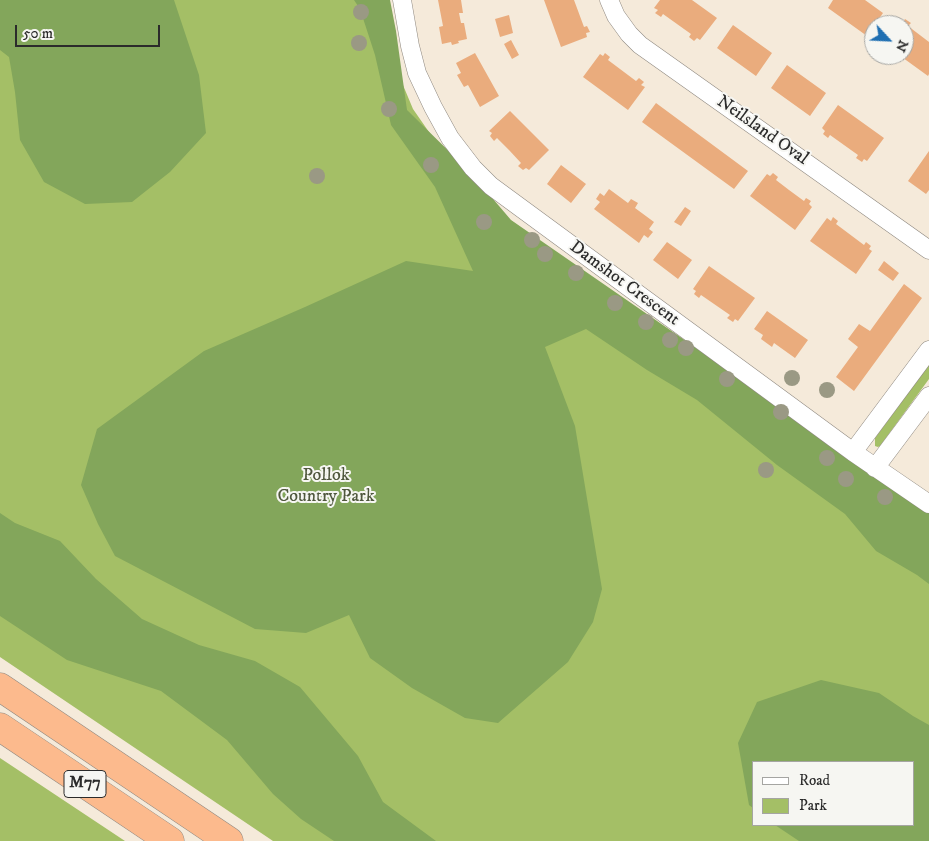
<!DOCTYPE html>
<html>
<head>
<meta charset="utf-8">
<style>
	body { margin:0 }
	#map { position:relative; width:929px; height:841px; overflow:hidden; background:#f5eada; font-family:"IM FELL DW Pica",serif }
	canvas { display:block }
	.legend { position:absolute; left:752px; top:761px; width:162px; height:65px; box-sizing:border-box; background:#f6f6f2; border:1px solid #a5a5a2; margin:0; padding:6px 9px; list-style:none; font-size:15px; color:#2b2b2b }
	.legend li { display:flex; align-items:center; gap:10px; height:25px }
	.legend b { width:25px; border:1px solid #a5a5a2 }
	.north { position:absolute; left:864px; top:15px; width:50px; height:50px; box-sizing:border-box; background:#f6f6f2; border:1px solid #a5a5a2; border-radius:50%; rotate:115deg; font-size:14px; font-weight:700; line-height:20px; text-align:center; color:#2b2b2b }
	.north::after { content:''; display:block; margin:auto; width:18px; height:22px; background:#1f6fb2; clip-path:polygon(50% 0,100% 100%,50% 72%,0 100%) }
	.scale { position:absolute; left:15px; top:25px; width:145px; height:22px; box-sizing:border-box; border:2px solid #2b2b2b; border-top:0; padding-left:6px; font-size:15px; line-height:18px; white-space:nowrap; color:#2b2b2b; -webkit-text-stroke:4px #f6f6f2; paint-order:stroke }
</style>
</head>
<body>
<div id="map">
<canvas width="929" height="841"></canvas>
<ul class="legend">
<li><b style="height:6px;background:#fff"></b>Road</li>
<li><b style="height:14px;background:#a4bf66"></b>Park</li>
</ul>
<div class="north">N</div>
<div class="scale">50 m</div>
</div>
<script>
const g = document.querySelector('canvas').getContext('2d');
g.lineJoin = 'round';
function paint(path, color) { g.fillStyle = color; g.fill(path, 'evenodd'); }
const shape = rows => new Path2D(rows.map(r => 'M' + r).join(''));
function trace(path, color, width, dash) { g.strokeStyle = color; g.lineWidth = width; g.lineCap = dash ? 'butt' : 'round'; g.setLineDash(dash || []); g.stroke(path); }
function label(font, color, halo, rows, align = 'center') {
  g.font = font + ' "IM FELL DW Pica",serif'; g.lineWidth = 4; g.setLineDash([]); g.textBaseline = 'middle'; g.strokeStyle = halo; g.fillStyle = color; for (const [text, x, y, turn = 0] of rows) {
    g.save(); g.translate(x, y); g.rotate((+turn || 0) * Math.PI / 180); g.textAlign = isNaN(turn) ? turn : align; if (halo) g.strokeText(text, 0, 0); g.fillText(text, 0, 0); g.restore();
  }
}
paint(shape([
	[0,0,387,0,395,66,413,109,447,158,481,199,929,519,929,841,273,841,0,657],
	[753,762,913,762,913,825,753,825],
	[929,364,929,379,880,446,878,447,875,446,875,438],
	[0,758,125,841,0,841]
]), '#a4bf66');
paint(shape([
	[0,0,174,0,199,75,206,133,170,172,132,202,85,204,44,182,20,140,15,92,9,57,0,50],
	[354,0,390,0,396,31,407,110,470,172,511,220,929,509,929,584,917,575,876,551,845,514,777,465,697,400,647,370,586,329,545,347,575,426,602,589,593,622,568,662,498,723,465,718,412,688,370,658,349,615,306,633,255,629,115,556,98,524,81,485,97,429,204,351,305,307,406,261,473,271,435,187,391,125,375,55,360,9],
	[0,513,15,523,60,541,96,579,142,619,199,645,255,661,300,687,358,756,383,802,436,841,334,841,301,819,273,794,227,740,161,691,67,660,0,616],
	[821,680,879,693,913,716,929,725,929,841,799,841,775,825,913,825,913,762,753,762,753,808,749,805,738,743,757,702]
]), '#83a65b');
paint(shape([
	[438,0,461,0,463,13,459,13,461,23,464,23,467,39,458,41,459,43,452,45,451,42,442,44,439,27,443,26],
	[544,0,574,0,584,27,587,26,590,32,586,33,587,37,561,47],
	[660,0,692,0,717,18,700,40,697,38,694,41,689,37,691,34,663,14,661,17,655,13,658,10,654,8],
	[833,0,865,0,883,13,867,36,828,8],
	[509,15,513,33,500,37,495,19],
	[905,19,911,23,908,26,929,42,929,74,928,76,899,55,904,55,904,25,896,25,900,20,903,23],
	[733,25,772,53,756,76,717,48],
	[511,40,519,55,512,59,504,44],
	[475,53,499,96,480,107,468,85,464,87,457,75,461,73,456,63],
	[605,53,610,57,608,60,636,81,639,78,644,82,641,85,645,87,628,110,583,77,600,54,603,56],
	[787,65,826,93,810,116,771,88],
	[656,103,748,171,734,189,642,122],
	[838,105,884,138,867,161,864,159,862,162,856,158,858,155,830,135,828,138,823,134,825,131,822,128],
	[510,111,549,150,529,170,526,168,523,170,518,166,521,163,509,150,497,138,494,141,490,136,492,133,489,131],
	[929,151,929,190,926,194,908,181],
	[561,165,586,184,571,203,547,184],
	[773,173,778,177,776,180,789,190,804,201,806,198,811,201,809,204,812,207,795,230,750,196,767,174,770,176],
	[609,189,628,203,631,199,638,203,635,208,654,222,649,229,653,232,648,238,644,235,639,243,594,209,600,202,596,199,600,193,604,196],
	[685,207,691,211,681,226,674,222],
	[833,217,838,221,836,224,864,245,866,242,871,246,869,249,872,251,856,274,810,241,827,218,831,221],
	[667,242,692,260,678,279,653,260],
	[884,261,899,273,893,281,878,270],
	[709,266,755,298,738,321,735,319,733,322,727,318,730,315,701,295,699,298,694,294,696,291,693,289],
	[904,284,922,298,854,391,836,377,858,347,848,339,859,324,870,331],
	[767,311,808,340,795,358,774,343,772,347,761,339,763,335,754,329]
]), '#eaac7d');
const street = shape([
	[402,0,410,46,417,73,433,107,450,138,473,168,491,186,853,452,929,504],
	[609,0,616,16,629,34,640,45,929,250],
	[853,452,929,350],
	[875,468,929,396]
]);
const highway = shape([
	[0,687,229,841],
	[0,727,170,841]
]);
trace(street, '#908a82', 19);
trace(highway, '#908a82', 29);
trace(street, '#fff', 18);
trace(highway, '#fcba8d', 28);
g.fillStyle = '#9a9984';
for (const [x, y] of [
	[361,12],
	[359,43],
	[389,109],
	[431,165],
	[317,176],
	[484,222],
	[532,240],
	[545,254],
	[576,273],
	[615,303],
	[646,322],
	[670,340],
	[686,348],
	[792,378],
	[727,379],
	[827,390],
	[781,412],
	[827,458],
	[766,470],
	[846,479],
	[885,497]
]) { g.beginPath(); g.arc(x, y, 8, 0, 2 * Math.PI); g.fill(); }
for (const [x, y, w] of [
	[85,784,42]
]) { const box = new Path2D(); box.roundRect(x - w / 2, y - 13.5, w, 27, 4); g.fillStyle = '#f6f6f2'; g.fill(box); trace(box, '#2b2b2b', 1); }
label('bold 16px', '#2b2b2b', null, [
	["M77",85,784]
]);
label('18px', '#2b2b2b', '#f6f6f2', [
	["Neilsland Oval",762,131,35],
	["Damshot Crescent",624,284,36]
]);
label('18px', '#4f573d', '#f6f6f2', [
	["Pollok",326,476],
	["Country Park",326,497]
]);
</script>
</body>
</html>
